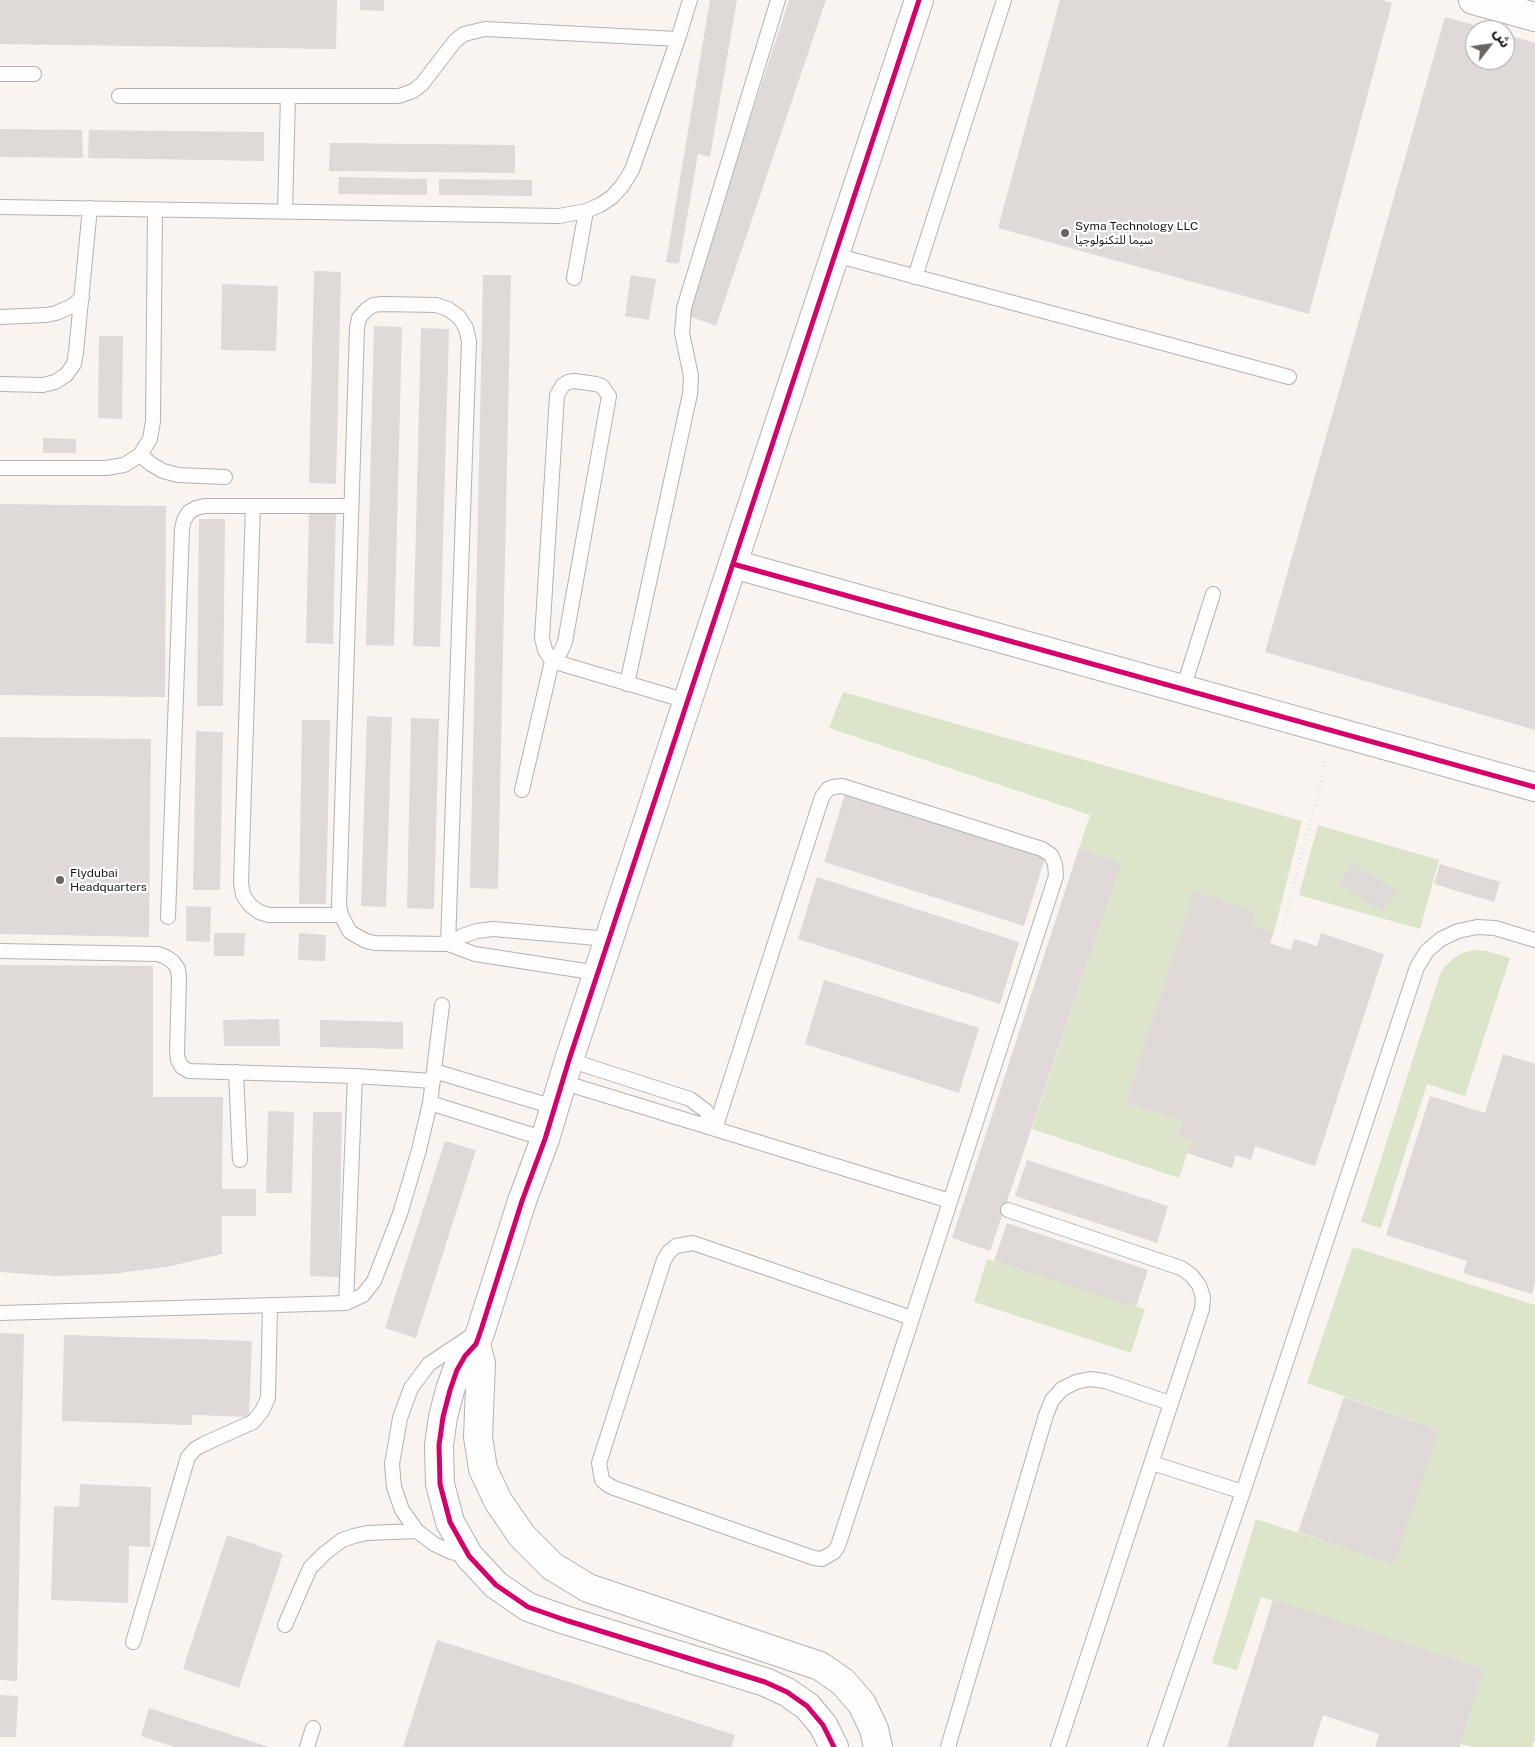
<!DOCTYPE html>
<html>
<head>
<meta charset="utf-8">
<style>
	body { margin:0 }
	#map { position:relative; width:1535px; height:1747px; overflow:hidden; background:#faf4f1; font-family:"Public Sans","Noto Sans Arabic",sans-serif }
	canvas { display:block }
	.north { position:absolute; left:1465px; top:20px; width:50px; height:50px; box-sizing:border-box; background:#fff; border:1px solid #a3a2a1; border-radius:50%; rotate:60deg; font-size:14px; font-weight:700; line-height:20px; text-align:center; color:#1a1613 }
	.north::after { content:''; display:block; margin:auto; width:18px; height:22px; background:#686461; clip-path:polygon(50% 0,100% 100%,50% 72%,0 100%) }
</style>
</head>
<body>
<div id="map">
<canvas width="1535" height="1747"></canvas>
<div class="north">ش</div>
</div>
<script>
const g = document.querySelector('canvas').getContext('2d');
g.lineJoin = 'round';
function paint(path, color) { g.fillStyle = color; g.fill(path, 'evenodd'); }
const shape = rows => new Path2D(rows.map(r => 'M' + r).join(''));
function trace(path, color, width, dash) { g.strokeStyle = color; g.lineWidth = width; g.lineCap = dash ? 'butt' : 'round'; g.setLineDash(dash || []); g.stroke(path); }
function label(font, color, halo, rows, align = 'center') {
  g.font = font + ' "Public Sans","Noto Sans Arabic",sans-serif'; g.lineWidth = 4.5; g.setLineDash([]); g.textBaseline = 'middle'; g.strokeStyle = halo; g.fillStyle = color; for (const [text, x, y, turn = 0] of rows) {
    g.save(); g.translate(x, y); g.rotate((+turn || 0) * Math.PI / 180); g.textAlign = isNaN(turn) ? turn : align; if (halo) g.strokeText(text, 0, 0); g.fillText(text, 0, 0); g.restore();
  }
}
paint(shape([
	[843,692,1302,821,1274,932,1252,925,1256,912,1194,892,1125,1103,1182,1122,1177,1135,1192,1140,1179,1178,1032,1129,1122,862,1079,848,1090,815,829,728],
	[1318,825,1439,860,1420,929,1299,895],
	[1352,862,1396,891,1383,912,1338,882],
	[1474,950,1486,951,1510,958,1465,1096,1427,1084,1381,1228,1361,1222,1439,977,1444,967,1453,959,1462,953],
	[1353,1247,1535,1305,1535,1738,1532,1747,1474,1747,1461,1744,1484,1668,1261,1597,1237,1670,1212,1663,1256,1519,1394,1564,1439,1430,1307,1383],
	[987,1259,1145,1309,1131,1353,974,1302]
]), '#dce5c9');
paint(shape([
	[0,0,337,0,336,49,0,44],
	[360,0,384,0,384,11,360,10],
	[710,0,737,0,710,157,698,154,679,264,666,262],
	[789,0,826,0,716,326,686,315],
	[1060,0,1383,0,1392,3,1309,314,998,228],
	[1445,17,1488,29,1475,30,1475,60,1505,60,1505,34,1535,43,1535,730,1265,652],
	[0,129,82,130,83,158,0,157],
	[89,130,264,132,264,161,88,158],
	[330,143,515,145,515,173,329,171],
	[339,177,427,179,427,195,338,194],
	[439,179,532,180,532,196,439,195],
	[314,271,341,272,336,484,309,483],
	[483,275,511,275,498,889,470,888],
	[631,275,656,279,649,320,625,316],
	[222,284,278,286,276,351,221,350],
	[374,326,402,327,394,646,366,645],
	[421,328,449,329,440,647,413,646],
	[99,336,123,336,122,419,98,418],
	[43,438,76,439,76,453,43,453],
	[0,504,166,506,165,697,0,695],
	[309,511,336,512,333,644,306,643],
	[199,519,225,519,223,706,197,706],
	[367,716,392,717,386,907,361,906],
	[411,718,439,719,434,909,407,908],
	[302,720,330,720,326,904,299,904],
	[196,731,223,732,220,890,193,890],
	[0,737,151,739,149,937,0,934],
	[845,794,1045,858,1024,926,824,862],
	[1079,848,1122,862,990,1251,952,1238],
	[1352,862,1397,891,1383,912,1338,883],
	[1440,864,1500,882,1494,902,1434,884],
	[817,877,1019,942,1000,1004,798,939],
	[1194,891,1256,912,1252,925,1274,932,1270,943,1291,950,1294,939,1317,946,1321,933,1384,954,1315,1166,1255,1146,1251,1160,1236,1155,1232,1168,1187,1153,1192,1140,1177,1136,1182,1122,1125,1103],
	[186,906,211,907,210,942,186,941],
	[214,933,245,933,244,956,214,956],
	[299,933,326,935,325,961,298,960],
	[0,965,153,966,153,1097,223,1097,222,1189,256,1189,256,1216,222,1216,222,1254,167,1267,111,1274,55,1276,0,1272],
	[824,980,979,1028,959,1093,805,1044],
	[279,1019,280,1046,224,1046,223,1020],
	[320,1020,403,1022,403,1049,320,1047],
	[1503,1054,1535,1064,1535,1282,1532,1294,1463,1273,1467,1261,1386,1235,1430,1096,1485,1113],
	[268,1111,294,1112,292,1193,266,1193],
	[313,1112,342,1112,339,1277,310,1276],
	[445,1141,476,1150,416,1338,385,1328],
	[1027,1160,1168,1206,1157,1243,1015,1196],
	[1007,1223,1148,1270,1136,1307,994,1261],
	[0,1333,24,1334,17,1681,0,1680],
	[64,1335,252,1341,249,1417,192,1415,192,1425,62,1421],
	[1344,1397,1439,1430,1394,1565,1298,1532],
	[80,1484,151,1487,150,1547,129,1546,128,1603,51,1600,54,1506,79,1507],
	[227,1535,283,1554,239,1688,183,1669],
	[1273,1600,1484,1668,1460,1747,1375,1747,1379,1734,1323,1715,1313,1747,1227,1747],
	[437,1640,735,1735,731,1747,403,1747],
	[0,1695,18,1696,16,1737,0,1737],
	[149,1708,269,1747,175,1747,141,1736]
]), '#dfdad7');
const service = shape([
	[0,74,34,74],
	[119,96,399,96,413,91,422,84,455,41,464,34,485,29,678,39],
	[0,207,559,216,586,211,600,205,612,197,622,186,632,170,678,39,690,0],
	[285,211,288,96],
	[835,255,1289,377],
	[915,277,1004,0],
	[574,278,586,211],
	[0,317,46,315,56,313,72,306,82,298],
	[574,381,596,384,602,386,609,396,608,402,565,642,560,653,552,661,545,650,542,638,557,395,563,385,568,382,574,381],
	[0,384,43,385,55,382,66,375,74,364,76,352,90,208],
	[140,455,151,464,163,471,178,475,225,477],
	[0,468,106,468,124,465,140,455,150,439,153,421,155,210],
	[253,506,241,883,243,895,250,905,259,912,269,915,341,915],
	[627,684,690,394,691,376,682,333,684,308,778,0],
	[1183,689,1213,594],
	[522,790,552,661,687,701],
	[168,917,182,529,184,520,189,512,196,508,205,506,351,506],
	[448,944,469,341,466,328,459,317,448,309,436,305,382,304,373,305,366,310,359,318,357,328,339,905,341,915,350,932,366,941,375,943,448,944,475,954,598,973],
	[448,944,462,936,477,931,493,929,609,939],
	[0,951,158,954,166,957,173,962,178,969,179,978,177,1052,178,1060,182,1067,189,1071,355,1076,433,1081],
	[569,1060,690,1099,706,1111,715,1129],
	[434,1071,554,1107],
	[236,1072,240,1160],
	[562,1082,950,1201],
	[430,1103,545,1139],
	[715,1129,822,797,828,789,833,787,842,786,1042,849,1051,855,1055,864,1056,876,838,1546,834,1552,822,1559,814,1558,614,1488,608,1485,602,1480,599,1463,664,1260,669,1252,676,1246,693,1243,912,1318],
	[1008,1210,1181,1268,1191,1275,1199,1285,1203,1297,1202,1309,1058,1747],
	[346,1303,355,1076],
	[0,1313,346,1303,363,1295,374,1281,400,1214,419,1150,430,1103,442,1005],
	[1152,1463,1243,1492],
	[468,1556,451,1552,434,1544,417,1531,402,1510,394,1487,392,1464,400,1418,411,1388,429,1364,474,1334],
	[285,1625,310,1568,325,1553,342,1540,354,1536,367,1533,417,1531],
	[133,1642,188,1457,195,1449,204,1444,253,1422,262,1411,268,1398,270,1305],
	[307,1747,313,1728],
	[948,1747,1046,1415,1052,1400,1062,1389,1076,1382,1090,1379,1105,1381,1170,1403],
	[1155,1747,1243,1492,1417,967,1427,951,1441,939,1458,931,1477,927,1495,928,1535,940]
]);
const minor = shape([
	[1473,0,1535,17],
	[733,564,1535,787],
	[476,1344,481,1363,478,1437,483,1469,498,1501,522,1536,552,1566,588,1588,820,1666,843,1682,862,1704,874,1729,878,1747],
	[834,1747,823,1725,807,1706,787,1692,765,1682,565,1620,528,1607,496,1585,469,1556,450,1522,440,1484,439,1445,443,1417,450,1390,457,1370,465,1356,476,1344,481,1330,522,1201,545,1139,569,1060,919,0]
]);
trace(service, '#b6b1ae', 16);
trace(minor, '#b6b1ae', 30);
trace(shape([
	[1284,922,1326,761]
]), '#e1e0de', 3, [1, 4]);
trace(service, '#fefdfd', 14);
trace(minor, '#fefdfd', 28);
trace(shape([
	[733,564,1535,787],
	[834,1747,823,1725,807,1706,787,1692,765,1682,565,1620,528,1607,496,1585,469,1556,450,1522,440,1484,439,1445,443,1417,450,1390,457,1370,465,1356,476,1344,481,1330,522,1201,545,1139,569,1060,919,0]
]), '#d6006c', 5);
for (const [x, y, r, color] of [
	[1065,233,5,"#686461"],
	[60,880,5,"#686461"]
]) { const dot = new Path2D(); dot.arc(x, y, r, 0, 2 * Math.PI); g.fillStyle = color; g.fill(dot); trace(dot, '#fff', 2); }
label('12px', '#1a1613', '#fff', [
	["Syma Technology LLC",1075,226],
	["سيما للتكنولوجيا",1075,240],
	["Flydubai",70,873],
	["Headquarters",70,887]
], 'left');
</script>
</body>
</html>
